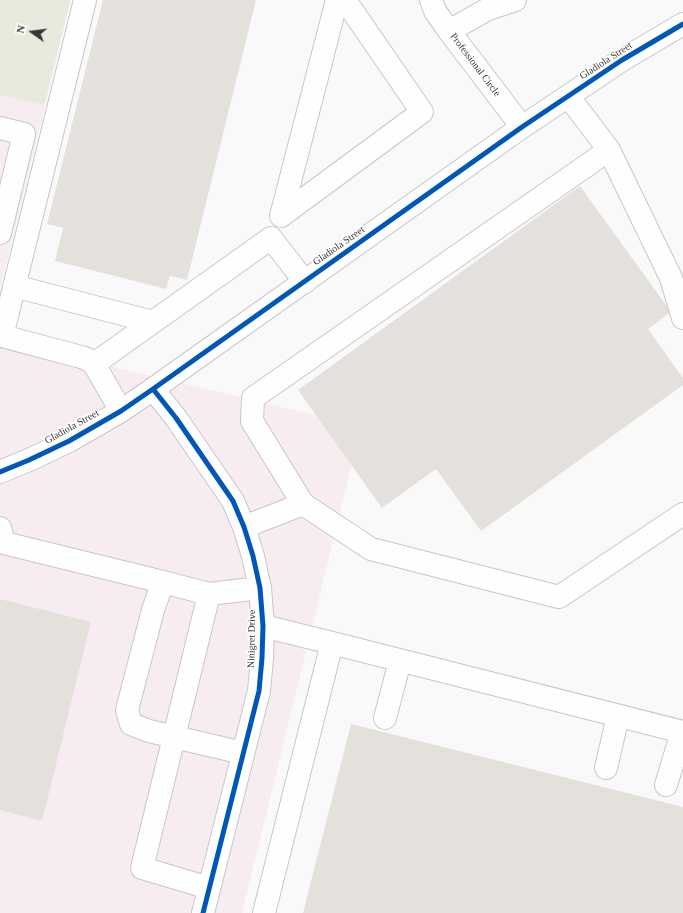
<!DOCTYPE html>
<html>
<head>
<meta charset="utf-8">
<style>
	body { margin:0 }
	#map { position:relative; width:683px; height:913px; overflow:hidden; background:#f9f9f9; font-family:Georgia,serif }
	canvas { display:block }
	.north { position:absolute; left:12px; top:12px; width:40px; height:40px; -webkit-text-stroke:3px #fff; paint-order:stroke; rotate:284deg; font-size:11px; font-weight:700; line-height:16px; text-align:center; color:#343535 }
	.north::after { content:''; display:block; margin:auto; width:14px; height:18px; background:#343535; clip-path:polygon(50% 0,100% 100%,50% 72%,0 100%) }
</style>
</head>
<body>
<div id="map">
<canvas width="683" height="913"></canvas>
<div class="north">N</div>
</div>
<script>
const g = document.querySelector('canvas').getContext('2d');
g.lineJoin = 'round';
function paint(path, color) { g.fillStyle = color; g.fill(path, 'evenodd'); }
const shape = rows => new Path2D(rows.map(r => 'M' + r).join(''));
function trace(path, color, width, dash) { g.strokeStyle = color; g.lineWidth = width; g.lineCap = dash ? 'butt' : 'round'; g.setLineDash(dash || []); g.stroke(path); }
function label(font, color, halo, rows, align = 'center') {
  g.font = font + ' Georgia,serif'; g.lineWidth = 3.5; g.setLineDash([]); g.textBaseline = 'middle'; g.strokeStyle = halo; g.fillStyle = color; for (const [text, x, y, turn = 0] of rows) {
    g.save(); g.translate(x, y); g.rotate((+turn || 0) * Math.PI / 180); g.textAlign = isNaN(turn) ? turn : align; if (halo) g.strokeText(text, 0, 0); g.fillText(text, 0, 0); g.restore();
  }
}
paint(shape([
	[0,0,71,0,0,289],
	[0,340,361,426,242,913,0,913]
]), '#f7ecf0');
paint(shape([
	[0,0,70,0,44,105,0,95]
]), '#e7ebdd');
paint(shape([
	[103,0,256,0,187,280,170,276,166,289,55,261,63,228,47,224],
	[580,186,671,312,648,329,683,378,683,385,481,531,436,469,382,508,298,390],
	[0,599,91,622,42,821,0,810],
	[351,724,683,807,683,913,303,913]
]), '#e4e1dd');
const minor = shape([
	[85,0,2,336,81,357,87,359,94,364],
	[337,0,281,216,422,112,345,0],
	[431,0,435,11,449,31,522,127],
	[449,31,488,9,515,0],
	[568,96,609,150,671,278,683,318],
	[0,128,24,134,0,233],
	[14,286,153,322],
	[153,389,176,418,233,501,244,527,253,556,260,588,263,626,262,658,259,691,203,913],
	[121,411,94,364,271,238,305,282],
	[0,472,29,460,69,441,121,411,153,389,522,127,622,60,683,24],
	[303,504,371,549,559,597,683,514],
	[244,527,303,504,252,421,253,398,609,150],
	[0,528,4,543,163,582,209,594,260,588],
	[163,582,153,610,127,710,131,724,149,731,243,753],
	[209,594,142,868,209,888],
	[263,626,332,643,264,913],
	[332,643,683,732],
	[385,718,400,661],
	[606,768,618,716],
	[666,785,682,732]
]);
trace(minor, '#c7c7c8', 24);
trace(minor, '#fefefe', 22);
trace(shape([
	[153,389,176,418,233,501,244,527,253,556,260,588,263,626,262,658,259,691,203,913],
	[0,472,29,460,69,441,121,411,153,389,522,127,622,60,683,24]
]), '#0057b8', 5);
label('10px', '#343535', '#fff', [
	["Gladiola Street",606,61,-33],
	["Professional Circle",475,65,53],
	["Gladiola Street",339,246,-35],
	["Gladiola Street",72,427,-29],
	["Ninigret Drive",252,639,-89]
]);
</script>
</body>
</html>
